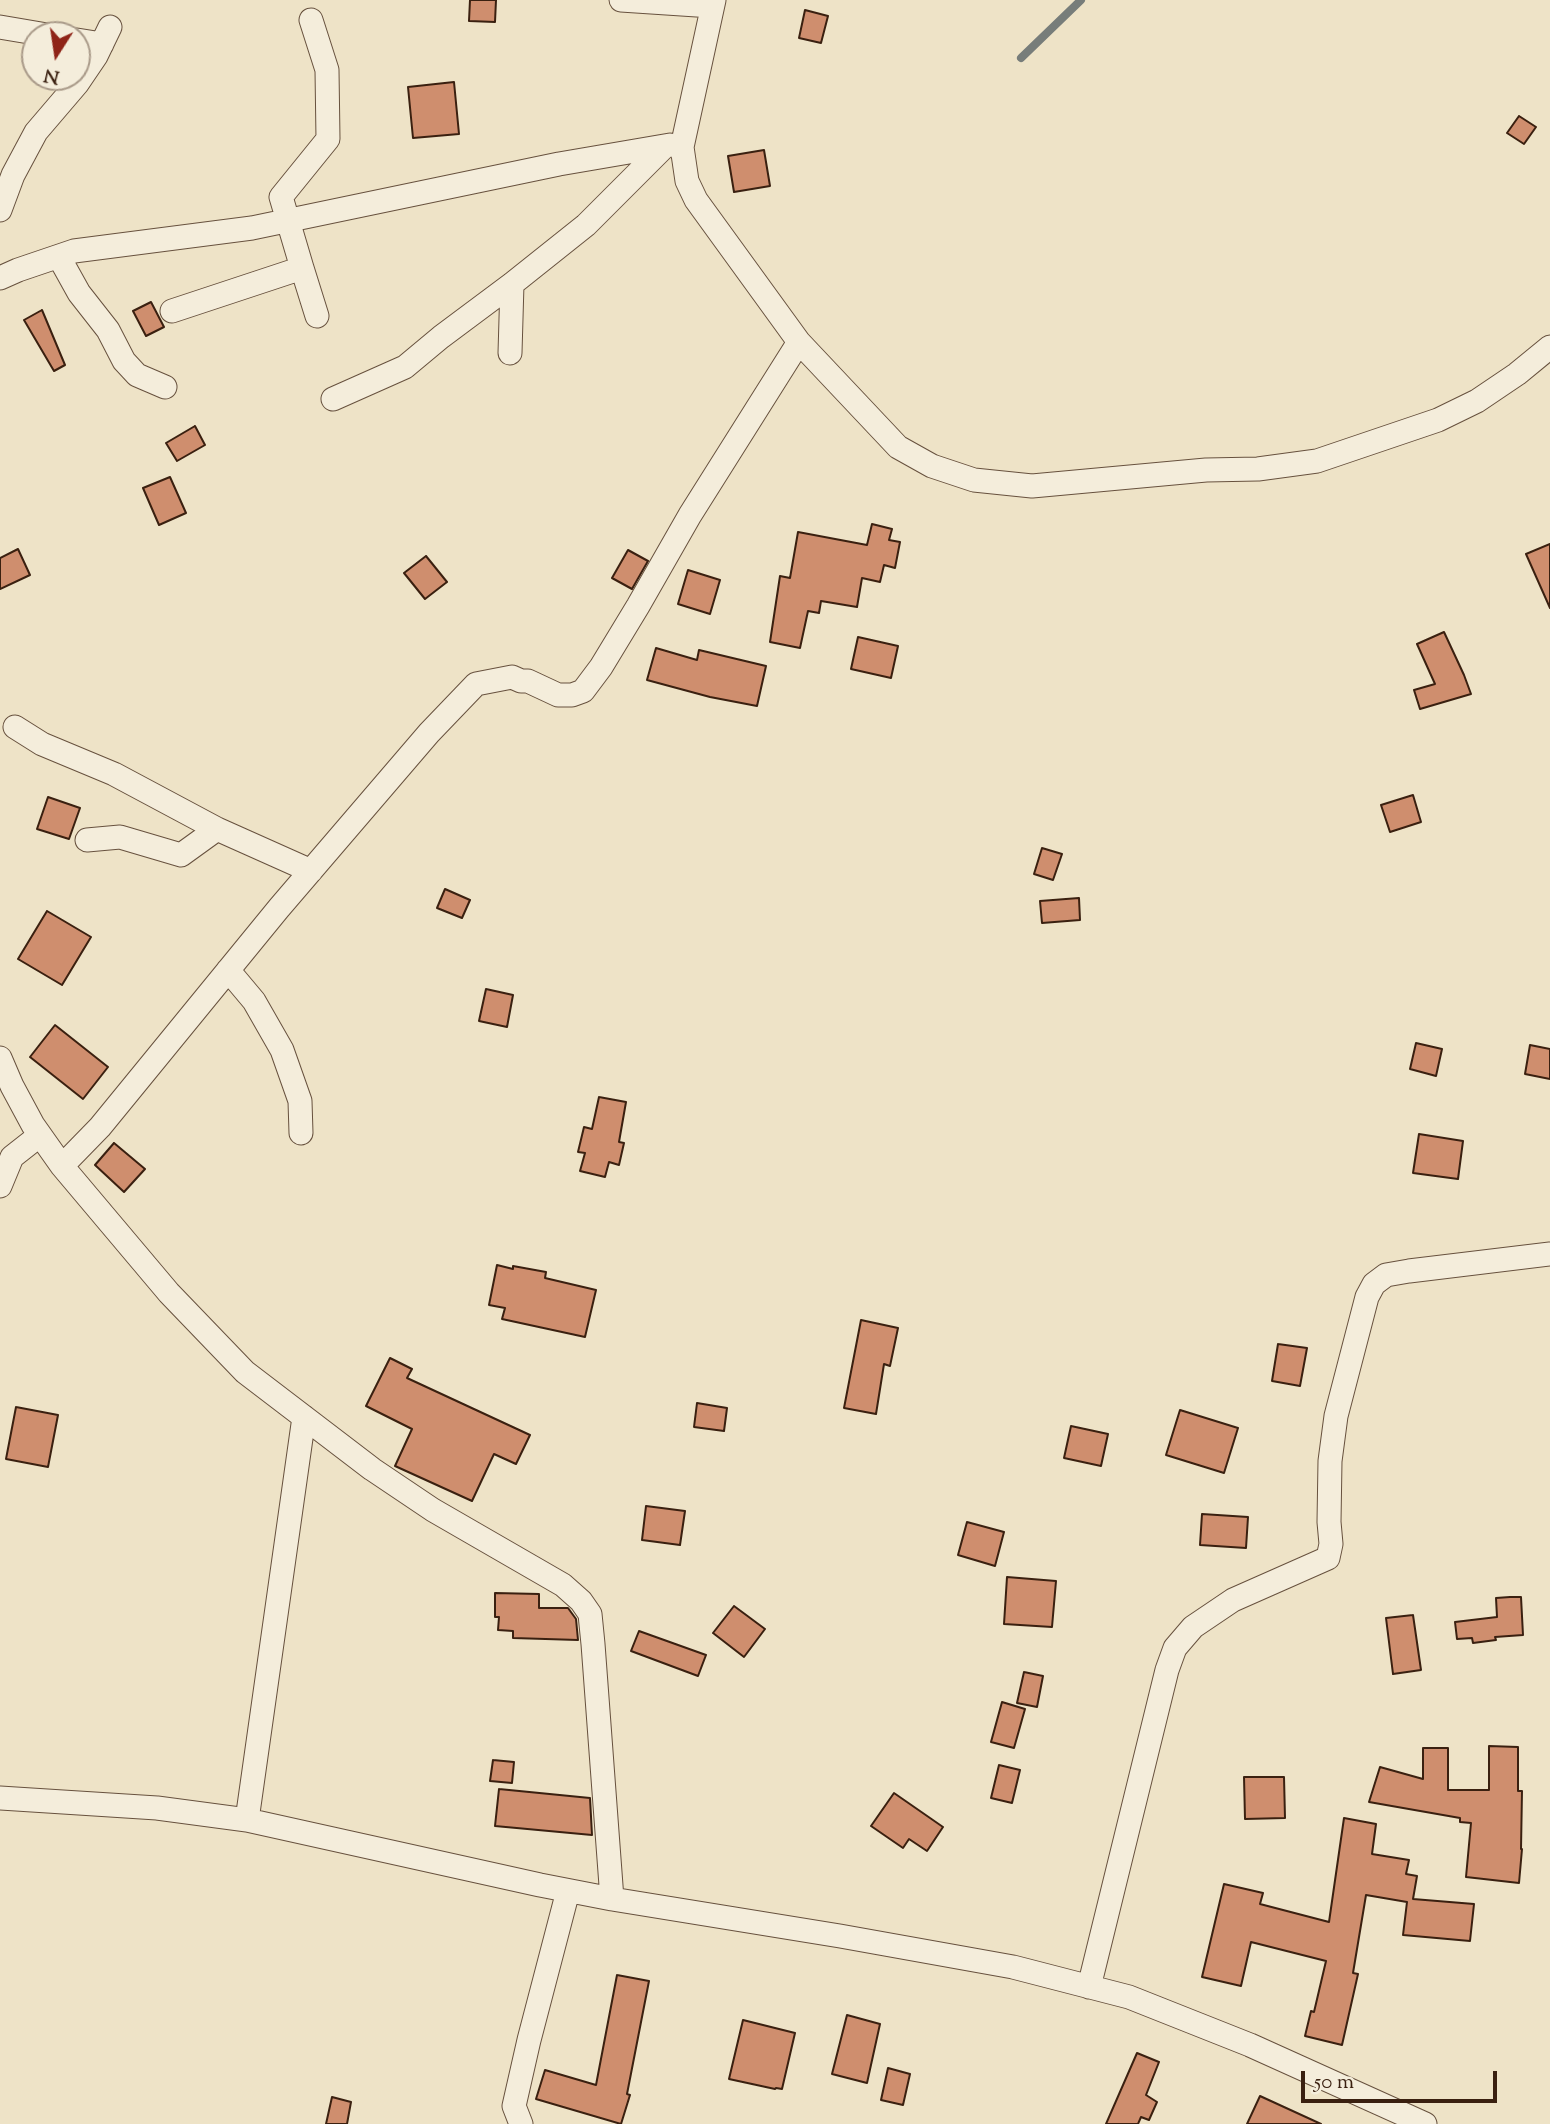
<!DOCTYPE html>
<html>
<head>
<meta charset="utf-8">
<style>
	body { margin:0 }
	#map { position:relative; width:1550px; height:2124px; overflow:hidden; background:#eee3c7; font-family:"Sorts Mill Goudy",serif }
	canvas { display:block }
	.north { position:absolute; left:21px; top:21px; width:70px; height:70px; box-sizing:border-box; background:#f4eddb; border:2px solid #aa9b8a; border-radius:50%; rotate:192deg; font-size:19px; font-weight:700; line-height:28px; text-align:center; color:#3a2010 }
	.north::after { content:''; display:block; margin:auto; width:24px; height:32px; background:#8f2418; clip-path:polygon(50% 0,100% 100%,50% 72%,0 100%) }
	.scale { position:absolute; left:1301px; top:2071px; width:196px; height:32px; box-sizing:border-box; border:4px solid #3a2010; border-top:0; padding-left:9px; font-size:21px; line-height:24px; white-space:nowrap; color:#3a2010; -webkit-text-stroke:5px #f4eddb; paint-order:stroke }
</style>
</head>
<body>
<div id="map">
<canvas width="1550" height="2124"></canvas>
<div class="north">N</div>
<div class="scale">50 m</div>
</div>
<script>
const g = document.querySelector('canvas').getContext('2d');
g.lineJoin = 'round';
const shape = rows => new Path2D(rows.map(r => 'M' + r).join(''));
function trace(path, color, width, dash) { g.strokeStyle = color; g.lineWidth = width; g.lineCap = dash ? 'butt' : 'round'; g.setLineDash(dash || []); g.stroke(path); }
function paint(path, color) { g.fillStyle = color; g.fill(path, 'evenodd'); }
trace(shape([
	[1021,58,1081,0]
]), '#777d7a', 8);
const building = shape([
	[470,0,496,0,495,22,469,21,470,0],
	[805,10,828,16,821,43,799,38,805,10],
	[454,82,459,134,413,138,408,87,454,82],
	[1519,116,1536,127,1524,144,1507,133,1519,116],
	[764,150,770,186,734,192,728,156,764,150],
	[151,302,164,327,146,336,133,311,151,302],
	[42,310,65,365,54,371,24,320,42,310],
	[195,426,205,445,177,461,166,443,195,426],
	[170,477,186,513,159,525,143,488,170,477],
	[872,524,892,529,889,540,900,542,895,568,884,565,880,582,862,578,857,607,821,601,819,613,808,611,800,648,770,642,780,576,790,578,798,532,867,545,872,524],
	[1550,544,1550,608,1526,554,1550,544],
	[18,549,30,575,0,589,0,558,18,549],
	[628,550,648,561,632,589,612,578,628,550],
	[426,556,447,582,425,599,404,573,426,556],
	[688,570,720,580,710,614,678,604,688,570],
	[1444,632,1464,675,1471,694,1420,709,1414,690,1435,684,1417,644,1444,632],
	[858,637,898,646,891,678,851,669,858,637],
	[656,648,697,660,699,650,766,666,757,706,710,697,647,680,656,648],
	[1413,795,1421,822,1390,832,1381,805,1413,795],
	[48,797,80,808,69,839,37,829,48,797],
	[1042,848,1062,854,1053,880,1034,874,1042,848],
	[445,889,470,900,462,918,437,908,445,889],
	[1079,898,1080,920,1042,923,1040,901,1079,898],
	[47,911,91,937,62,985,18,959,47,911],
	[486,989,513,995,507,1027,479,1021,486,989],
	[55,1025,108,1067,83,1099,30,1057,55,1025],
	[1416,1043,1442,1049,1436,1076,1410,1069,1416,1043],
	[1530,1045,1550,1049,1550,1079,1525,1074,1530,1045],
	[599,1097,626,1102,619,1142,624,1143,619,1165,609,1162,605,1177,580,1171,585,1153,578,1152,584,1127,592,1129,599,1097],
	[1419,1134,1463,1141,1458,1179,1413,1173,1419,1134],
	[114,1143,145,1169,124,1192,95,1165,114,1143],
	[497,1265,513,1269,513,1266,546,1272,545,1278,596,1290,585,1337,502,1319,505,1308,489,1305,497,1265],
	[861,1320,898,1328,890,1366,884,1364,876,1414,844,1408,861,1320],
	[1278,1344,1307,1348,1300,1386,1272,1381,1278,1344],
	[390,1358,412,1369,407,1378,530,1435,516,1464,494,1454,472,1501,395,1466,412,1429,366,1406,390,1358],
	[697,1403,727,1408,724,1431,694,1427,697,1403],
	[16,1407,58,1415,48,1467,6,1459,16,1407],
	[1180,1410,1238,1428,1224,1473,1166,1455,1180,1410],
	[1071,1426,1108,1434,1101,1466,1064,1458,1071,1426],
	[646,1506,685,1511,680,1545,642,1540,646,1506],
	[1202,1514,1248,1517,1246,1548,1200,1545,1202,1514],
	[967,1522,1004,1532,995,1566,958,1555,967,1522],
	[1007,1577,1056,1581,1052,1627,1004,1624,1007,1577],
	[495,1593,539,1594,539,1608,568,1608,576,1619,578,1640,513,1638,513,1631,498,1630,499,1617,495,1617,495,1593],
	[1510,1597,1521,1597,1523,1635,1495,1637,1496,1640,1473,1643,1472,1638,1457,1639,1455,1622,1497,1617,1496,1598,1510,1597],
	[734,1606,765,1629,744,1657,713,1633,734,1606],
	[1413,1615,1421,1670,1393,1674,1386,1618,1413,1615],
	[639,1631,706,1655,698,1676,631,1651,639,1631],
	[1024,1672,1043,1676,1037,1707,1017,1703,1024,1672],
	[1002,1702,1025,1709,1014,1748,991,1742,1002,1702],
	[1489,1746,1518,1747,1518,1791,1522,1791,1521,1849,1522,1849,1519,1883,1466,1877,1471,1823,1460,1822,1460,1818,1369,1802,1380,1767,1423,1779,1423,1748,1448,1748,1448,1790,1489,1790,1489,1746],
	[493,1760,514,1762,512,1783,490,1781,493,1760],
	[999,1765,1020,1770,1012,1803,991,1798,999,1765],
	[1244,1777,1284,1777,1285,1818,1245,1819,1244,1777],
	[499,1789,590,1798,592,1835,495,1826,499,1789],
	[894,1793,943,1827,927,1851,909,1839,903,1848,871,1826,894,1793],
	[1344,1818,1376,1824,1372,1854,1409,1860,1406,1874,1417,1876,1413,1899,1474,1904,1470,1941,1403,1935,1407,1902,1366,1895,1353,1973,1358,1974,1342,2045,1305,2036,1311,2011,1314,2012,1326,1961,1251,1942,1241,1986,1202,1977,1224,1884,1263,1893,1260,1904,1329,1922,1344,1818],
	[617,1975,649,1981,627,2094,630,2095,621,2124,536,2099,545,2070,596,2085,617,1975],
	[847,2015,880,2024,867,2083,832,2074,847,2015],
	[743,2020,795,2033,782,2089,776,2088,775,2089,729,2079,743,2020],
	[1137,2053,1159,2062,1146,2095,1157,2102,1149,2120,1141,2117,1138,2124,1106,2124,1137,2053],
	[888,2068,910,2074,903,2105,881,2100,888,2068],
	[1260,2096,1321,2124,1247,2124,1260,2096],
	[332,2097,351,2102,347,2124,326,2124,332,2097]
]);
paint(building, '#cf8e6e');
trace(building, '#3a2010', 2);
const minor = shape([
	[621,0,712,6],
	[714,0,682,147,687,181,696,200,799,342,898,447,932,466,974,480,1032,486,1206,470,1258,469,1317,461,1438,420,1477,401,1517,374,1550,347],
	[0,27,47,35],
	[77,40,102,44],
	[0,210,13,175,36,132,77,84,96,56,110,27],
	[59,257,79,293,108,330,124,361,137,375,165,387],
	[302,268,317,316],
	[0,278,18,270,74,251,252,228,559,164,670,145,682,147],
	[172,311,302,268,281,197,328,139,327,70,311,20],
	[510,353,512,284],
	[333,399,405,367,441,337,512,284,586,225,664,147],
	[15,727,42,744,114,774,217,829],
	[87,840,120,837,181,855,217,829,311,871],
	[228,970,254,1001,282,1050,300,1101,301,1133],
	[0,1058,12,1086,33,1125,62,1166,169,1293,245,1372,372,1469,433,1510,563,1585,581,1601,590,1614,593,1644,612,1899],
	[62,1166,100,1127,279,908,429,733,476,684,512,677,521,681,528,681,558,695,572,695,583,691,601,667,638,606,690,515,799,342],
	[0,1186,12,1157,40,1135],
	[0,1798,157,1808,247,1820,540,1885,612,1899,840,1936,1013,1967,1129,1997,1250,2045,1425,2124],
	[247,1820,304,1417],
	[1089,1987,1167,1670,1175,1648,1193,1627,1233,1600,1328,1558,1331,1544,1329,1522,1330,1461,1336,1416,1367,1297,1374,1284,1386,1275,1409,1271,1550,1254],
	[521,2124,514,2106,529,2040,568,1891]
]);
trace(minor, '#67513e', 25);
trace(minor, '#f4eddb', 23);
</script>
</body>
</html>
